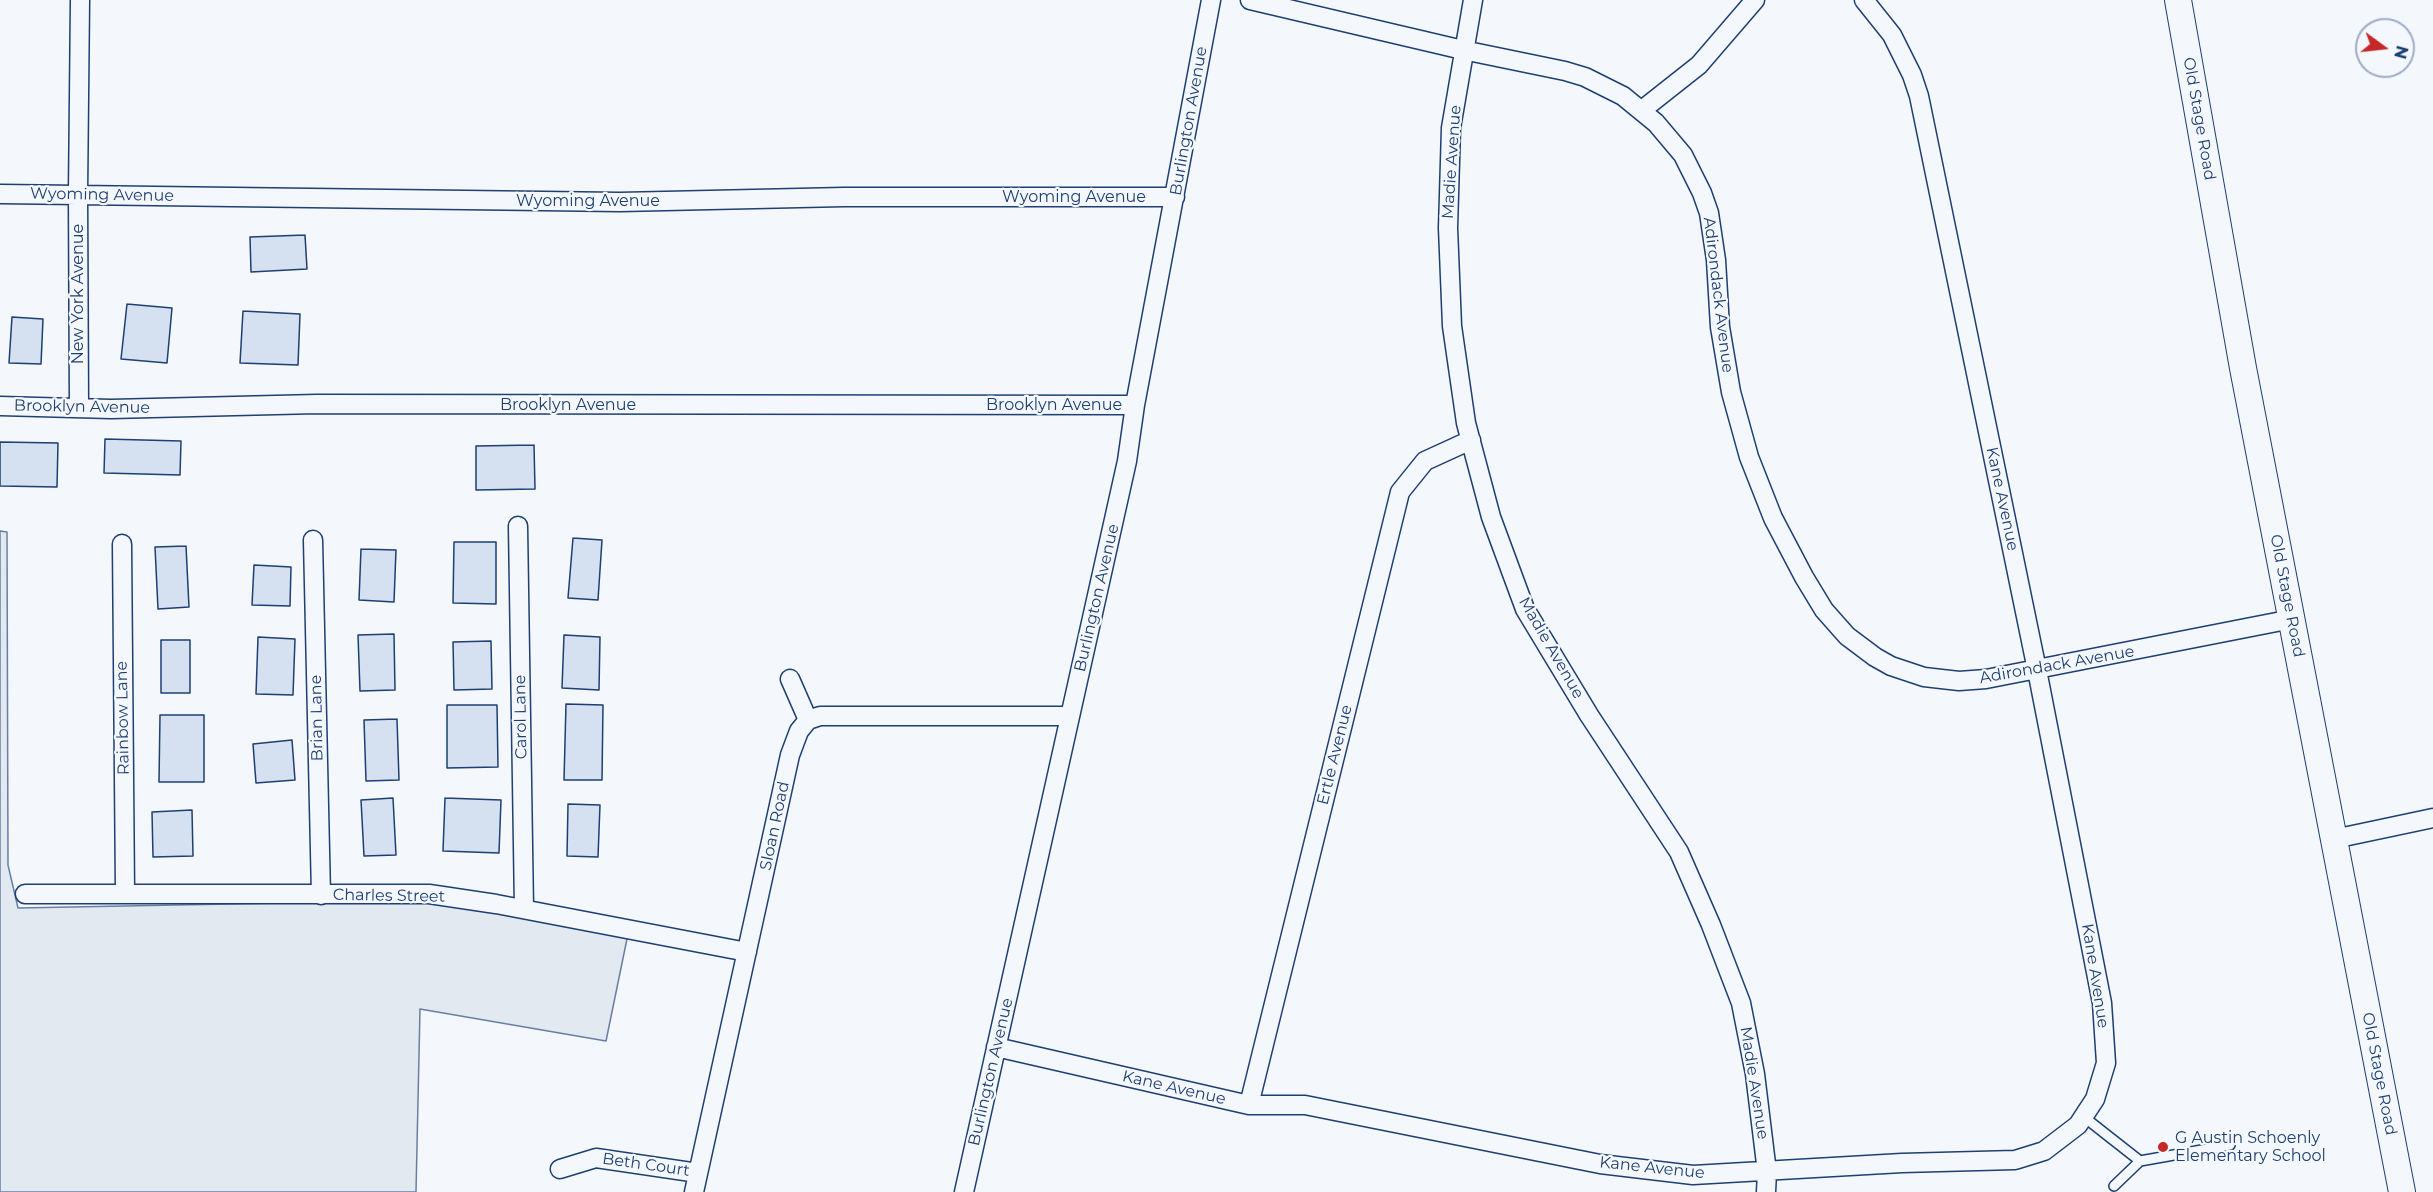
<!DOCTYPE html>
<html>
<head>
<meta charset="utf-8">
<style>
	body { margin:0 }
	#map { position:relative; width:2433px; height:1192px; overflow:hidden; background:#f4f7fb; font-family:Montserrat,sans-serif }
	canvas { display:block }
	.north { position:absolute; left:2355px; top:18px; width:60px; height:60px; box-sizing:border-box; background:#f4f7fb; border:2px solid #9eadc5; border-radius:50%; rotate:105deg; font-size:16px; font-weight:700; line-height:24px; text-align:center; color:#1d3f73 }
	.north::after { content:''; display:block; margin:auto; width:21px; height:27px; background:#c62828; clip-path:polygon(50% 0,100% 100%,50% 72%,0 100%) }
</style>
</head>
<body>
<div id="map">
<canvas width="2433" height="1192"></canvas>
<div class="north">N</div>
</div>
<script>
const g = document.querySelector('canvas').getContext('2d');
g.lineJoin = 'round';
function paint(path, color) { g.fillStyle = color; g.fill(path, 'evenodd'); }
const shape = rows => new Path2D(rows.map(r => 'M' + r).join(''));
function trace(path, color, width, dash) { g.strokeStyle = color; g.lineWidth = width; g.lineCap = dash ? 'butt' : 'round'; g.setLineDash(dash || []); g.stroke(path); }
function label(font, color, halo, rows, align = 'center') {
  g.font = font + ' Montserrat,sans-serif'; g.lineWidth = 4.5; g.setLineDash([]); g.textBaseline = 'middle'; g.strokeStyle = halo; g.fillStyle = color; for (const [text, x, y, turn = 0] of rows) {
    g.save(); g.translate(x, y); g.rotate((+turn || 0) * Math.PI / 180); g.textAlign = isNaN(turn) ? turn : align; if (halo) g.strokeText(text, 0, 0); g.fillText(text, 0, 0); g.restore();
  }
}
const green = shape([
	[0,531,7,532,8,865,18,908,442,900,628,934,606,1041,420,1009,416,1192,0,1192,0,531]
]);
paint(green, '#e3e9f0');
trace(green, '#687fa3', 1.5);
const building = shape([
	[305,235,307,269,251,272,250,237,305,235],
	[127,304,172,308,167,363,121,359,127,304],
	[243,311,300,314,298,365,240,363,243,311],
	[12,317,43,319,41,364,9,363,12,317],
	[105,439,181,441,180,475,104,473,105,439],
	[0,442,58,443,57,487,0,486,0,442],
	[534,445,535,489,476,490,476,446,534,445],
	[573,538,602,540,598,600,568,598,573,538],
	[454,542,496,542,496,604,453,603,454,542],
	[186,546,189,607,158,609,155,547,186,546],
	[361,549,396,550,394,602,359,600,361,549],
	[254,565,291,567,290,606,252,605,254,565],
	[394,634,395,690,360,691,358,635,394,634],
	[564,635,600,637,599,690,562,688,564,635],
	[258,637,295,639,293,695,256,694,258,637],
	[161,640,190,640,190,693,161,693,161,640],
	[491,641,492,689,454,690,453,642,491,641],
	[566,704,603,705,602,780,564,780,566,704],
	[447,705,497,705,498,767,447,768,447,705],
	[160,715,204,715,204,782,159,782,160,715],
	[397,719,399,780,366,781,364,720,397,719],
	[292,740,295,780,256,783,253,744,292,740],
	[393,798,396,855,364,856,361,800,393,798],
	[445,798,501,800,499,853,443,851,445,798],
	[568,804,600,805,598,857,567,856,568,804],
	[192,810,193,856,153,857,152,812,192,810]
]);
paint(building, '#d5e0f0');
trace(building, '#1d3f73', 1.5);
const lane = shape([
	[2084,1117,2140,1161,2230,1145],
	[2114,1186,2140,1161]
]);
const street = shape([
	[1250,0,1463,50,1565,71,1585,77,1623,96,1656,123,1683,155,1702,193,1709,213,1716,260,1720,327,1731,392,1749,457,1773,518,1804,577,1824,610,1847,636,1875,657,1891,666,1924,677,1959,681,1986,679,2292,619],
	[1473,0,1451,128,1448,228,1452,326,1466,423,1491,517,1525,609,1589,715,1679,852,1711,925,1741,1003,1755,1074,1767,1172,1766,1192],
	[1642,110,1699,65,1755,0],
	[0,194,620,202,844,197,1175,197],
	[0,406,111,409,317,404,1135,405],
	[79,408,78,194,80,0],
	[518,526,524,909],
	[313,540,321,895],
	[122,544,125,893],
	[790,679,808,720],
	[2334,839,2433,818],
	[25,894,429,894,496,904,747,952],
	[996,1047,1249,1105,1305,1105,1600,1164,1693,1175,1902,1163,2015,1160,2044,1151,2078,1125,2095,1099,2106,1063,2102,1003,2037,670,1919,96,1912,75,1892,35,1864,0],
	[1249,1105,1400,492,1425,461,1471,440],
	[560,1169,596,1158,698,1173],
	[694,1192,790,755,799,731,808,720,820,716,1070,716],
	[964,1192,1127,461,1135,405,1211,0]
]);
const secondary = shape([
	[2178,0,2243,368,2402,1192]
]);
trace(lane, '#1d3f73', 12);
trace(street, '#1d3f73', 21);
trace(secondary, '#1d3f73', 28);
trace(lane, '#f4f7fb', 9);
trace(street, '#f4f7fb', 18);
trace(secondary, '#f4f7fb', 26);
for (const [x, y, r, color] of [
	[2163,1147,6,"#c62828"]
]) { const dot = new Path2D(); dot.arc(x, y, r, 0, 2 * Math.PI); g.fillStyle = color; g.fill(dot); trace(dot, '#f4f7fb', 2); }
label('16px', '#1d3f73', '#f4f7fb', [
	["Old Stage Road",2199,119,80],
	["Burlington Avenue",1189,121,-80],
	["Madie Avenue",1452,162,-86],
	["Wyoming Avenue",102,195,1],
	["Wyoming Avenue",1074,197],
	["Wyoming Avenue",588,201],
	["New York Avenue",78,294,-90],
	["Adirondack Avenue",1718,295,83],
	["Brooklyn Avenue",568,405],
	["Brooklyn Avenue",1054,405],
	["Brooklyn Avenue",82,407,1],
	["Kane Avenue",2002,499,78],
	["Old Stage Road",2287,596,79],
	["Burlington Avenue",1097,598,-77],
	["Madie Avenue",1551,648,60],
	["Adirondack Avenue",2057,665,-10],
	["Carol Lane",521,717,-91],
	["Rainbow Lane",123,718,-91],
	["Brian Lane",317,718,-91],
	["Ertle Avenue",1335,755,-76],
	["Sloan Road",775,826,-78],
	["Charles Street",389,896,1],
	["Kane Avenue",2095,976,81],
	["Burlington Avenue",991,1072,-77],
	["Old Stage Road",2379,1074,79],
	["Madie Avenue",1754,1083,81],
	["Kane Avenue",1174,1088,13],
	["Beth Court",646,1165,8],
	["Kane Avenue",1652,1168,6]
]);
label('16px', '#1d3f73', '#f4f7fb', [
	["G Austin Schoenly",2175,1138],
	["Elementary School",2175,1156]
], 'left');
</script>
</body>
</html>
